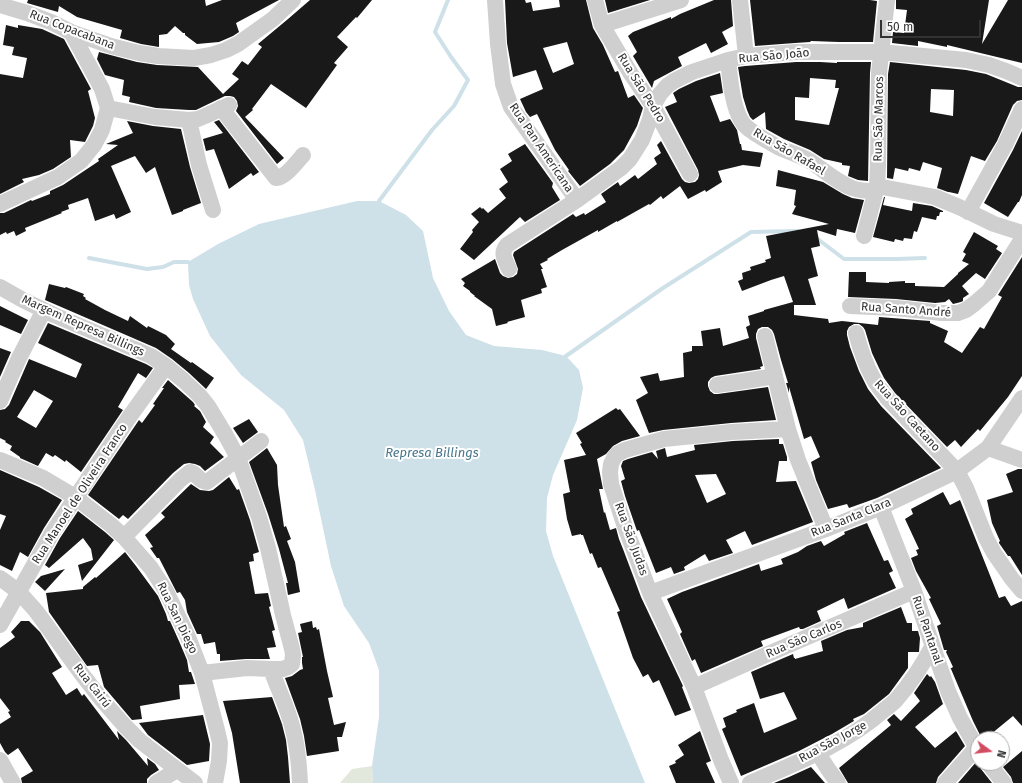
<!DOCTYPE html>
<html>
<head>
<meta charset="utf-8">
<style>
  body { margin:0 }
  #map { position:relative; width:1022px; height:783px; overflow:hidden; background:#fff; font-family:"Fira Sans",sans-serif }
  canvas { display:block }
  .north { position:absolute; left:970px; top:731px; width:40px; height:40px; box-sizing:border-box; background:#fff; border:1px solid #adadad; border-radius:50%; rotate:105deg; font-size:11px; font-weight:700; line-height:16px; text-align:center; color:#323232 }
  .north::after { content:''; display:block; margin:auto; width:14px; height:18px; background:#d14c61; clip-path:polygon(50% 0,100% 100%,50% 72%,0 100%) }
  .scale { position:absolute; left:880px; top:20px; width:101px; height:18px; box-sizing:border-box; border:2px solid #323232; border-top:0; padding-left:5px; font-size:12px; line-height:14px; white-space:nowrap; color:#323232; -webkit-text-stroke:3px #fff; paint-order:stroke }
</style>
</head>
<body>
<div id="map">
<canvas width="1022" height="783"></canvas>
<div class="north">N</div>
<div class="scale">50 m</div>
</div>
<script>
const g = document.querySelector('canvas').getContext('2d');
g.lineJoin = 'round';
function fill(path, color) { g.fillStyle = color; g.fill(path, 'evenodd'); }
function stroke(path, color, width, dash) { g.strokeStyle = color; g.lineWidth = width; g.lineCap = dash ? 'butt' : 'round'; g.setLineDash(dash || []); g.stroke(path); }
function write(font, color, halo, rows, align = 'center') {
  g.font = font + ' "Fira Sans",sans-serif'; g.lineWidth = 4; g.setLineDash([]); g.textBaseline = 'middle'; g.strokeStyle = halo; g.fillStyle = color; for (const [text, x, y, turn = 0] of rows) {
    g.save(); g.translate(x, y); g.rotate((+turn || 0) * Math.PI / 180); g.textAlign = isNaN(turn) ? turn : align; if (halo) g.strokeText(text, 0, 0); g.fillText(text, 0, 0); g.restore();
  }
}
const green = new Path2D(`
  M372 766 373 783H340L352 769Z`);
const water = new Path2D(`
  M357 201H379L406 215 423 231 433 278 449 311 466 335 494 346 542 350 566 356 579 370 583 388 577 420 553 475 547 498 546 531 553 556 645 783H373L372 766 379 717V670L369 643 344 606 331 566 315 490 303 440 284 410 241 375 210 336 193 299 189 285 188 262 218 244 259 224Z`);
const stream = new Path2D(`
  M379 201 432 130 454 106 468 80 451 57 435 32 448 0
  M815 237 844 259H897L925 258
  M89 258 147 269 163 267 174 262H188
  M566 356 663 288 751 232 798 231`);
const building = new Path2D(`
  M28 0H205L206 6 222 0H279L236 23 239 32 233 36 219 42 197 44 185 35V33H183L175 26 167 34 159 35V47L141 44 120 38 122 30 77 17 59 6 58 12 27 3Z
  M310 0H372L357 18 356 17 337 37 348 47 334 63 337 65 306 108 271 84 252 109 253 110 245 117 284 158 277 164 236 111 238 106 237 101 234 97 230 96H225L196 110H189L156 108 129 102 130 97 122 95 124 80 105 75 97 59 99 52 137 62 157 65 198 67 223 94 239 79 232 74 242 61 248 65 262 47 258 44 288 19Z
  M505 0H525L526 3 531 2 533 11 560 7 559 0H586L593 28 603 45 615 72 618 71 628 98 634 95 643 108 637 126 624 150 610 164 580 186 568 171 569 170 555 150 537 114 530 117 526 112 520 99 543 89 536 70 513 77 507 43ZM567 42 574 64 553 73 543 48Z
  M605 0H650L608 13Z
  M714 0H731L733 26 722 32 728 44 711 53 706 43 678 57 682 66 654 81 652 88 633 56 637 52 628 36 633 32 671 17V19L680 14Z
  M750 0H870L877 1 873 42H839L811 41 810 42 795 43 755 46Z
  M896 0H989L982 44 1008 0H1022V63L947 45V47L918 41V46L892 43 893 32 904 33 907 10 896 9Z
  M6 25 18 28V25L42 29 64 39 91 89 88 91 95 118 93 126 85 142 70 140 71 157 53 169 39 175 22 179 24 182 0 194V74L23 78 27 58 12 55 14 47 3 45Z
  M796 62H820L837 63V62H871L870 73 868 181 858 180 848 176 850 166 842 165V163L824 159 810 150 784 139 766 129 765 112 753 120 750 117 747 110 743 97 738 67 745 66ZM810 78 836 80 835 88H839L829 125 795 120V97L809 98Z
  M890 62 966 70 986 74 1018 87H1022V100L1017 101 1013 105 997 141 985 161 971 156 958 194 949 192H948L937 188 942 168 923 162 920 171 909 168 908 171 895 168 893 179 887 178 888 74ZM931 89 954 90 953 116 930 112Z
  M720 73 723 93 710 96 720 122 730 119 737 130 740 144H741L742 150 763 153 760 167 743 165 718 171 722 182 706 192 705 190 688 199 680 186 663 199 661 196 650 205 649 204 617 222V221L598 232V230L562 250 547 259 548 260 540 264 543 269H541L547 287 541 289 542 293 521 300 525 317 507 322 508 323 496 326 492 309 474 296H475L470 292V291L463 286 465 283 461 279 495 259 500 273 503 276 508 278 513 277 517 274 518 269 513 255 514 252 573 214 576 217 584 213 585 215 606 202 601 194 618 182 620 186 635 175 638 179 657 164 654 158 661 153 657 145 661 141 682 179 685 182 689 183 695 182 698 179 699 175 698 170 665 107 677 102 673 93 679 89 696 81Z
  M219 120 259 172 253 176 251 173 229 189 214 149 206 151 203 139 223 133 214 122Z
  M127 121 153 126 181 129 190 167 201 203 183 210V211L172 215 155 167 146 173 135 156 111 166 131 212 116 219 114 214 95 221 88 198 68 205 69 209 61 212 62 213 25 228 26 231 16 236 14 231 7 234 6 232 0 235V213H4L31 200 32 201 50 194V191L63 185 99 161 98 159 118 145 106 144 133 133Z
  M1022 131V195L1019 202H1018L1008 217 984 203 1013 150Z
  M525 144 553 183 552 187 560 200 525 222 520 217 474 260 460 249 473 232 472 230 479 222 471 214 480 207 482 209 483 208 488 213 506 198 499 189 508 182 500 169 512 161 508 154Z
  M778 170 823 182 843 194 852 198 864 200 855 233 837 229 836 236 817 230 820 246 811 248 818 276 808 279 816 305H794V315L828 319 829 323 842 321 878 325 879 317 930 321V323L948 331 944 342 962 353 980 327 984 329 1002 297 998 295 1022 257V376L1008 397 980 431 978 429 961 447 955 440 947 447 895 393 884 378 879 368 872 353 865 330 863 327 859 324H854L849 327 847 331V335L850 347 859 371 868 389 881 406 941 468 877 498 849 508 847 504 828 509 816 480 811 462 820 457 811 436 804 439 789 387V393L786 383H788L781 360 774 334 772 330 768 327H762L758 329 756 334V338L763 366 760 367 761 369 715 376 711 378 708 382V386L710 391 714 394H718L768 387 776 420 731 423 663 430 649 433 636 400 648 393 640 377 658 373 660 381 684 377 683 353 692 351V346H703L701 331 720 328 723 346 749 338 746 327 750 325 748 316 764 311V310L793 302 784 276 771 280 742 291 738 281 743 279 742 273 751 270 750 267 766 262 765 260 771 258 766 236 829 224 792 214 796 206 794 205 796 190 776 186Z
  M884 197H885L883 205 912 211 913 203 932 206 943 211V212H940L939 216H937L936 220 922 217 917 232 914 231 912 239 904 238 903 241 895 239 894 242 873 237Z
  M974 232 998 246 996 249 1002 253 985 279 976 273 962 286 969 294 963 298V301L961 302 953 304 949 299 945 302 935 303 896 299 848 297 849 272H866V282L889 283V282L905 281V283H915V286L944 287 958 274V273L969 264 962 261 966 254 963 252Z
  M49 284 65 288 66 287 84 294 83 296 86 298 85 299 105 310 128 321 130 316 147 328 148 326 166 335 175 344 171 349 191 363 192 362 214 378 206 389 189 373 172 359 156 348 45 300Z
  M0 306 28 320 21 334 0 325Z
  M48 323 146 364 153 368 146 378 138 373 118 407 123 410 81 472 66 460 65 462 55 455 53 457 46 453 38 466 20 458V457L10 450 12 446 5 442 6 441 0 438V410L5 409 9 405 29 359 76 378 82 364 38 343ZM34 390 53 401 36 428 17 417Z
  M0 348 11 352 0 377Z
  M168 380 193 402 195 405 194 406 200 411 206 422 203 427 214 437 210 443 224 457 205 471 200 466 195 464 189 463 184 464 173 473 128 519 123 515 119 519 88 495 139 420 142 423 155 405 153 404 164 388H162Z
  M616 408 618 410 620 409 640 436 622 441 613 446 606 454 597 459 603 489H599L604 513 605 512 610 530 616 528 619 539 623 549 641 597 683 686 682 687 691 710 675 716 659 680 653 683 648 674 643 677 633 658 617 612 620 611 601 567 598 568 592 553 590 554 583 535H581V534L572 536 567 519 563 494 570 492 564 460 586 455 580 444 582 443 576 433Z
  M249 419 258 432 243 443 233 428Z
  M779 439V444H783L787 457V461H779L776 482 796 481 813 522 752 545 745 531 726 540 733 553 709 561 705 554 684 567 685 570 674 574 671 567 656 573 639 530 637 531 625 496 621 481 625 479 621 466 623 461 628 459 652 452 658 459 656 451 665 448 667 457 695 450 694 445 733 441ZM716 474 726 494 707 503 695 475Z
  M267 448 277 465 278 485 284 527 286 526 291 539 287 541 295 562 300 592 288 595 286 583H288L279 549 268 514 249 462Z
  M1018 469H1022V575L1010 556H1008L999 543V542L1000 541 992 523 987 500 1013 492 1006 474Z
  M0 470 39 487 62 500 44 528 28 557 20 552 12 571 0 565V530L6 516 0 514Z
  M229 477 237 490 239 489 250 520 259 552 253 554 254 561 249 562 255 594 268 593 271 606 269 607 275 630 272 631 276 647 267 648 270 659H246L220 661V654H217L215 642 204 644 201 634H197L187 612 185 600 180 592 177 593 159 558H157L150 548 153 547 145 535 165 517 161 513 191 484 200 490 209 491 213 490Z
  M943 492 950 505 960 500 999 598 1005 596 1011 606 1022 601V726L1013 716 985 739 983 735 981 737 973 721 951 669H950L953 667 946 652 947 650H944L937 626 941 624 929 599 931 598 916 571 911 558 918 555 916 550 919 549 905 519 913 514 911 509Z
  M78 511 105 532 114 540 82 581 78 565 93 560 91 549 83 538 49 568 45 565 60 538Z
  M867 523 884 561 888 560 893 571 889 573 896 588 848 609 844 598 817 611 821 621 803 629H800L799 627 761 641 763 646 701 673 695 659 692 661 680 634 682 632 667 599 682 592 759 564 761 571 783 564 781 559 798 552 807 546 821 541 824 546 845 534 844 532Z
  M125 552 136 566 158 596 166 614 168 621H170L179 641 187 660 189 672H191L195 684 179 685 180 699 140 706 142 719 132 720 104 687 98 665 87 666 49 612 46 593 83 589V587L95 577 96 578Z
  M65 569 45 591 35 582 41 576Z
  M901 607 907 623H912V631H918L920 638 919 652H908V668L889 694 864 714 853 719 854 721 832 734 799 751 741 776 722 729 726 727 723 718 737 712 736 710 754 703 764 733 797 719 784 692 760 699 751 672 793 654 794 658H795V659L823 651 821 641 847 630 863 627V623Z
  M21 621H29L40 632 62 667 52 673 66 695 77 688 82 696 84 694 119 740 117 731 126 740 148 766 147 758 155 764 159 770 151 775 147 779V783H22L21 778 33 771 18 748 8 755 5 752 0 743V724L11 717 8 712 10 711 0 698V648L15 637 11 632Z
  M312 621 313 628 316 627 317 630 319 629 327 671 333 697 328 698 334 725 346 722 342 737H337L339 751 307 756 304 736 300 719 285 678 292 676 300 670 303 669 302 663V657H303L298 633 302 632 300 624Z
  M927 674 930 677 931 676 935 682 943 704 915 727 935 748 956 731 965 746 938 777 936 783H848L839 768 891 725 887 720 894 714 901 721 920 701 914 693Z
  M272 697 282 724 286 740 288 757 290 783H240L232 733 223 701Z
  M203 715 210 744 209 761 187 765 148 735 139 723Z
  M700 731 711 761 706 763 715 783H676L669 766 676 763 675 761 684 755 678 745Z
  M1022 751V783H1013L1011 777 1003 767Z
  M977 761 979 763 981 769 992 783H958Z
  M811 767 825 783H774L789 777Z`);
const minor = new Path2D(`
  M495 0 498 44 503 84 511 107 577 200
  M595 0 602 25 631 74 653 106 690 174
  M740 0 746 56
  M0 5 27 13 51 22 71 32 111 46 139 53 158 56 194 58 211 55 226 50 238 44 273 19 293 0
  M602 25 681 0
  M728 60C730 77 732 105 741 120 744 126 750 130 756 134 764 139 772 144 780 148 791 153 803 156 813 163 826 172 837 182 852 188 859 191 868 191 876 191
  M108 108 155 117 189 120 198 119 205 116 229 105
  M221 108 276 178C285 178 297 162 303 155
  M189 120 199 165 213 210
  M877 186 935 197 959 207 994 224 1022 233
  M0 204 58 177 81 161 94 145 102 130 108 108 102 89 71 32
  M968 212 1005 145 1022 109
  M864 236 877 186 878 166 879 73 887 0
  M509 269C505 260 500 253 507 245L577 200 621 168 630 159 642 140 650 119 653 106 660 94 667 86 674 81 692 72 728 60 746 56 796 52H881L966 60 989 65 1006 71 1022 78
  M0 287 23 300 54 315 151 356 166 366 183 380 200 396 208 406 225 434 238 458 259 517 268 548 283 615 292 649 293 655 292 664 288 667 283 669H271
  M850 306 896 308 942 313H958L966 310 974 304 989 291 1022 239
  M856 333C860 348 865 364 873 378 877 386 883 392 888 399L957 471 966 488 986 538 994 553 1012 579 1022 591
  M765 336 788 429 798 460 826 529
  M717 385 745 381 775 376
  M0 401 19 358 44 310
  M988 448 1022 460
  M0 460 43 478 75 497 111 525 124 537 151 568 166 591 188 637 202 673 217 730 220 743 219 761 215 783
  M881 507 914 591 948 691 960 718 978 750
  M124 537 180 480 190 472C197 473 199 482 207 482L261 441
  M0 578 19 592 36 611 81 673 102 700 124 725 140 741 195 783
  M650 593 826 529 881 507 957 471 988 448 1022 398
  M0 625 52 533 130 416 166 366
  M202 673 247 668 271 669C276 684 283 698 288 713 296 735 299 759 300 783
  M694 687 768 654 914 591
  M818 753 828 769 838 783
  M0 760 13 783
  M988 763 1004 783
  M156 783 177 770
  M731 783 721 760 694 687 650 593 624 524 611 484 610 472 611 464 614 458 617 454 625 450 664 439 732 432 788 429
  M750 783C796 763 846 744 884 710 888 707 892 704 896 700 910 684 922 666 932 647
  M945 783 976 748`);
const streetNames = [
  ["Rua Copacabana",72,30,21],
  ["Rua São João",774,56,-5],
  ["Rua São Pedro",641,88,58],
  ["Rua São Marcos",879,119,-89],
  ["Rua Pan Americana",541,148,56],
  ["Rua São Rafael",789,152,30],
  ["Rua Santo André",906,310,4],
  ["Margem Represa Billings",83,326,24],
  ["Rua São Caetano",907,416,48],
  ["Rua Manoel de Oliveira Franco",80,494,-57],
  ["Rua Santa Clara",851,518,-22],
  ["Rua São Judas",631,539,70],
  ["Rua San Diego",177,618,64],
  ["Rua Pantanal",927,630,71],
  ["Rua São Carlos",804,639,-23],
  ["Rua Cairú",92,686,52],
  ["Rua São Jorge",833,742,-28]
];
const waterNames = [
  ["Represa Billings",432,453]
];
fill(green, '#e3e8dc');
fill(water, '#cee0e8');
stroke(stream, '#cee0e8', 4);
fill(building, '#191919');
stroke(minor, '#cfcfcf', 16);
write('12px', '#323232', '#fff', streetNames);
write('italic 13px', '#49778b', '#fff', waterNames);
</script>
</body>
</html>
